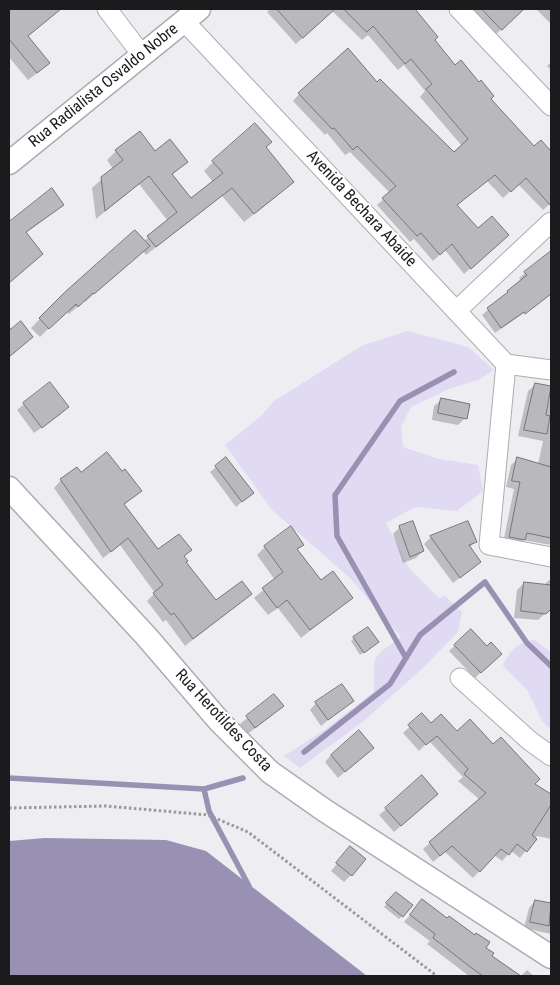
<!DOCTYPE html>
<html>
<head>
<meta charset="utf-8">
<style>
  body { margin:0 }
  #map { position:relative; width:560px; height:985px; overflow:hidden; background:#eeedf2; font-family:"Roboto Condensed",sans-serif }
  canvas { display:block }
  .frame { position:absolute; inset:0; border:10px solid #1b1a1c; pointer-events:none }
</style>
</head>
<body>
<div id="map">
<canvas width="560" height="985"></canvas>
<div class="frame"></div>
</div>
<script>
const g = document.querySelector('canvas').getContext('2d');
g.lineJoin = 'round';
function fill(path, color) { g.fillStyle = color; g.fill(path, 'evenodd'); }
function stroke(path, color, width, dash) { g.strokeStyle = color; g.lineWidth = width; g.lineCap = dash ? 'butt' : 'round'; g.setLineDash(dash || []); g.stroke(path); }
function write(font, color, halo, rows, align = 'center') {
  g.font = font + ' "Roboto Condensed",sans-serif'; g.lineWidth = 4; g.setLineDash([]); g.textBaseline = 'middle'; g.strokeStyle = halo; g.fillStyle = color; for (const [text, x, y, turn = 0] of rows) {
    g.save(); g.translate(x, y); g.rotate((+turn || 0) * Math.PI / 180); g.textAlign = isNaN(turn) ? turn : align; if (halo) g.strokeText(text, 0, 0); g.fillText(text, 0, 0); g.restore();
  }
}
const green = new Path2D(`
  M408 331 468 347 494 370 478 380 451 388 411 407 401 427 403 447 439 459 478 465 483 491 457 511 415 507 386 523 409 568 439 598 445 596 462 612 458 632 423 668 365 720 300 768 284 756 323 731 374 692C375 652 369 661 401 637L350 578 272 510 225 445 261 416 274 401 363 345Z
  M535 640 551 652V730L542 721 527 690 503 666C510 650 517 642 535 640Z`);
const water = new Path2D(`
  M45 838 166 840 206 851 367 976H9V841Z`);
const shadow = new Path2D(`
  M9 9H60L27 37 40 71 28 80 9 57Z
  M270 9H410L455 66 489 99 534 148 541 142 551 153 544 161 551 169V203L543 210 518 184 503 198 487 181 456 205 478 230 500 241 464 274 445 250 433 261 414 239 410 242 377 205 390 193 350 152 345 155 327 133 325 135 293 101 299 94 377 84 454 154 462 146 420 97 425 91 404 65 398 70 368 35 362 40 332 11 296 44 267 12Z
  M472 9H522L492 38 468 13Z
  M536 9H551V24Z
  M551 62V70L547 66Z
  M116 151 155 152 186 162 172 175 191 200 213 182 204 171 213 162 283 191 244 222 222 196 146 255 143 251 85 302 84 301 69 314 66 311 40 337 31 328 65 293 144 241 168 221 139 184 96 219 92 188 113 169 107 160Z
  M52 190 63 205 26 233 34 261 9 283V224Z
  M551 253V294L495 333 482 315 521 281 519 278 525 273Z
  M9 326 24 344 9 357Z
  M535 385 551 387V545L523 540 518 546 503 543 514 489 506 487 511 465 518 459 538 464 543 441 518 436 528 391Z
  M441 400 465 418 458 425 432 420 434 406Z
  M24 404 61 414 34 433 17 410Z
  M226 459 252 493 236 507 210 472Z
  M122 473 140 491 123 506 158 551 190 550 183 557 185 563 215 602 250 594 185 646 166 620 163 622 147 601 155 593 120 545 103 558 54 488 61 480 80 474Z
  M468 523 475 542 469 548 480 562 453 583 424 544 431 537Z
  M400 527 423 551 416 558 403 563 393 534Z
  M302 545 297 550 321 582 351 598 301 638 278 608 268 615 254 598 275 580 257 555 265 547Z
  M549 580 551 581V608L538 620 514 618 517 590 524 583 544 585Z
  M471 630 495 659 475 678 449 651Z
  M354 638 374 645 360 655 351 641Z
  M274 696 282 706 248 734 240 724Z
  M352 701 321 726 310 710 316 703Z
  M422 715 431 724 457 733 551 796V839L537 836 520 858 511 851 502 861 494 855 473 878 445 852 433 862 423 849 480 800 458 781 463 777 429 741 419 751 403 733Z
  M365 754 338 778 325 762 331 755Z
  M430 801 394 832 379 815 386 809Z
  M344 855 351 875 344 882 331 871Z
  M393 896 402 916 399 919 384 907Z
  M422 901 484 948 491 957 519 976H469L427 944 430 941 404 922Z
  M535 901 551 904V934L524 928 529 908Z
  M527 970 534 976H521Z`);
const stream = new Path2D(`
  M406 658 337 536 335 495 400 401 454 372
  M304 752 390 684 420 635 485 582 527 643 551 666
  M9 778 204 789 243 778
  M204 789 209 811 249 886`);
const building = new Path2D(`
  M9 9H61L28 36 50 63 37 73 9 39Z
  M277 9H335L303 38Z
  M344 9H415L438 37 435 40 455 65 461 60 479 82 481 80 494 96 491 99 534 146 541 140 551 151V206L526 178 511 192 495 175 457 205 478 228 492 216 509 235 471 269 452 244 440 255 421 233 417 236 382 198 396 186 357 146 353 150 334 128 332 129 298 93 348 48 377 82 380 79 454 152 468 139 426 89 432 84 411 59 405 64 373 26 367 32Z
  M482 9H524L502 30Z
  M255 123 272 142 266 147 294 182 254 214 232 188 156 247 147 236 177 212 149 176 105 211 101 177 123 160 115 150 140 131 155 151 170 139 188 162 172 174 191 198 223 173 212 161Z
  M52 188 64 205 26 232 43 254 9 283V222Z
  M135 230 150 246 94 294 93 293 78 307 76 304 49 329 39 318 65 292Z
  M551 251V294L525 314 524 312 501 328 487 308 508 292 507 291 527 275 524 272Z
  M21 321 33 337 9 357V331Z
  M50 382 69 407 42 428 23 403Z
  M535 383 551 386 546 415 550 416 547 434 524 430Z
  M441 398 470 404 467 419 438 413Z
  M107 452 122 471 125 469 142 491 124 504 158 549 179 534 192 550 184 556 188 561 186 562 216 600 242 581 252 594 193 639 174 613 171 615 153 593 163 585 128 538 111 552 60 479 77 467 81 472Z
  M226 457 254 493 242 502 215 466Z
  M517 457 551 467V538L527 533 525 540 509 537 520 482 512 481Z
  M413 521 424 551 410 557 399 526Z
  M468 521 477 542 469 545 481 562 460 578 430 536Z
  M291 526 304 545 297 549 321 580 333 571 353 598 310 630 287 600 277 608 262 588 283 572 264 546Z
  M524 582 551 585V609L546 614 521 611Z
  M368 627 379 642 364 653 353 637Z
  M471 629 487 646 491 642 502 654 481 673 454 645Z
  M342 684 354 701 328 720 315 702Z
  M274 694 284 706 255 728 246 716Z
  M422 713 431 723 441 714 457 731 470 719 493 744 501 737 540 779 535 784 551 794V805L532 835 537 839 527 852 517 844 509 855 501 849 480 872 452 846 440 856 429 842 486 793 464 774 468 769 437 736 426 745 408 725Z
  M359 730 374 748 345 772 331 755Z
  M422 775 438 794 401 826 385 808Z
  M350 846 366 859 352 876 336 863Z
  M396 892 413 905 403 917 386 903Z
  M422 899 447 918 449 916 475 935 476 933 490 942 486 948 494 953 492 956 521 976H483L473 969 433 938 435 934 410 915Z
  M535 900 551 903 549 926 530 922Z`);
const path = new Path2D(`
  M9 808 106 806 208 815 248 832 437 976`);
const minor = new Path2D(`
  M107 9 142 55
  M459 9 551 106
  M184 21 506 364 551 370
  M456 311 551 222
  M506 364 489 545 551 557
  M460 678 530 741 551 756`);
const tertiary = new Path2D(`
  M9 163 199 9
  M9 488 146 636 220 722 270 772 324 810 551 957`);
const streetNames = [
  ["Rua Radialista Osvaldo Nobre",104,86,-39],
  ["Avenida Bechara Abaide",361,209,47],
  ["Rua Herotildes Costa",223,721,47]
];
fill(green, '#e0daf3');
fill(water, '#9991b4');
fill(shadow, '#0003');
stroke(stream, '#9991b4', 5.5);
fill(building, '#b9b8bd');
stroke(building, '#76757a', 1);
stroke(minor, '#adacb1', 21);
stroke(tertiary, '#adacb1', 25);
stroke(path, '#9a999d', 3, [2.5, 2.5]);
stroke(minor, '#fff', 19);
stroke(tertiary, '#fff', 22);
write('16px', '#1b1a1c', '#fff', streetNames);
</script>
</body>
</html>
